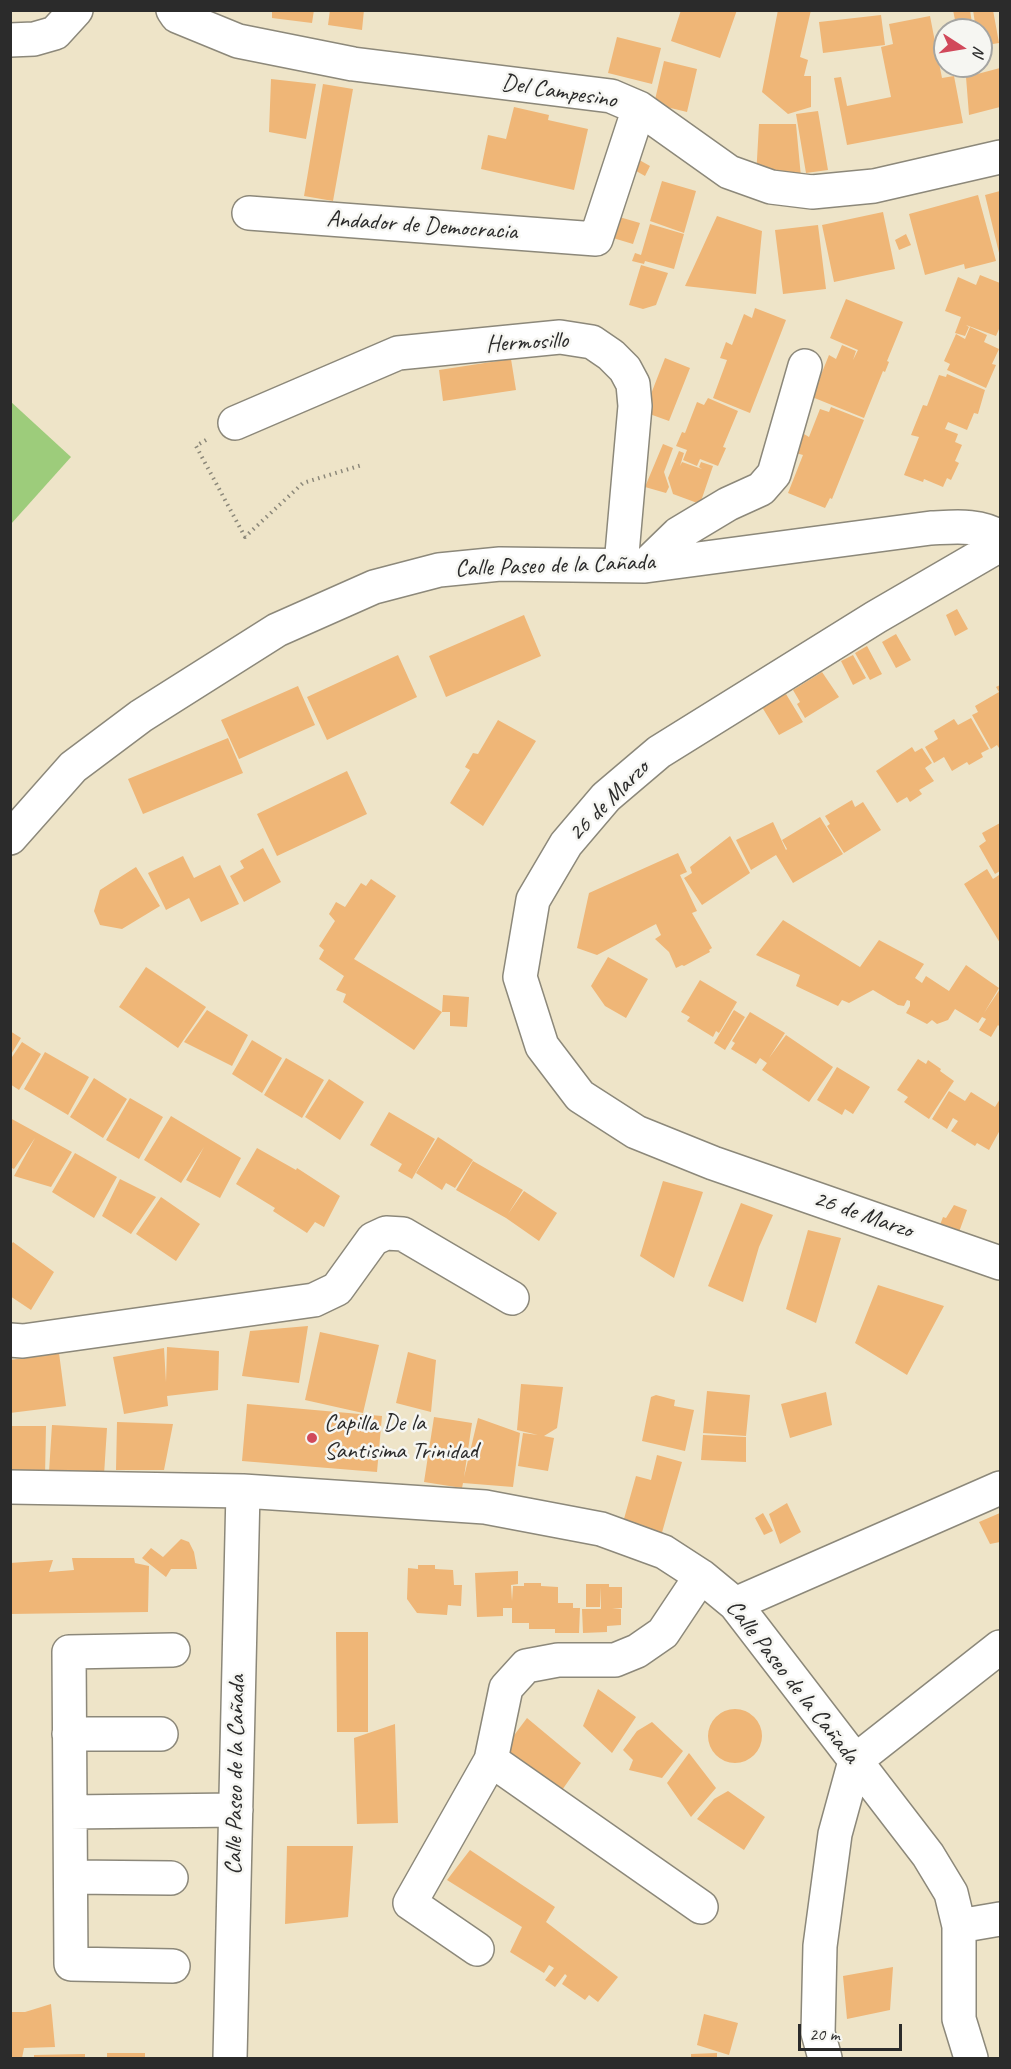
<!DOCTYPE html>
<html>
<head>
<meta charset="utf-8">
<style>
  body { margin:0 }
  #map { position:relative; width:1011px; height:2069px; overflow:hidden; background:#eee4c8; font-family:Caveat,sans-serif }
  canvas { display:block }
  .frame { position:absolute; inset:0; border:12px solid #2b2b2b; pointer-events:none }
  .north { position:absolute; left:933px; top:18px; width:60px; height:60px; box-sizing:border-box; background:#f6f6f2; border:2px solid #a5a5a2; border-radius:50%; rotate:102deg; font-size:16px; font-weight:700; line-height:24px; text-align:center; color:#2b2b2b }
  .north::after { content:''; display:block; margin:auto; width:21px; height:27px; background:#d1495b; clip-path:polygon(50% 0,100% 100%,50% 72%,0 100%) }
  .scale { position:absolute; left:798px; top:2024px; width:104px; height:27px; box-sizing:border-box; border:3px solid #2b2b2b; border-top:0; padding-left:8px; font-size:18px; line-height:21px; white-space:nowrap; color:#2b2b2b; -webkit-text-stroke:4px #f6f6f2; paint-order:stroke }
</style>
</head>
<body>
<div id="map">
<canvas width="1011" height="2069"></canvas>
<div class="frame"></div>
<div class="north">N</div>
<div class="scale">20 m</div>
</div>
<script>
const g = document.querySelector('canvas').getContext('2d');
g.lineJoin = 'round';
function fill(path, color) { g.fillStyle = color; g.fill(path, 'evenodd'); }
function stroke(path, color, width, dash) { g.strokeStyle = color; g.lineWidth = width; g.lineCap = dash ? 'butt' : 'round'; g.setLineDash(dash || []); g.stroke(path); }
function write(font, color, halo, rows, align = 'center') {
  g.font = font + ' Caveat,sans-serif'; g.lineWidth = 5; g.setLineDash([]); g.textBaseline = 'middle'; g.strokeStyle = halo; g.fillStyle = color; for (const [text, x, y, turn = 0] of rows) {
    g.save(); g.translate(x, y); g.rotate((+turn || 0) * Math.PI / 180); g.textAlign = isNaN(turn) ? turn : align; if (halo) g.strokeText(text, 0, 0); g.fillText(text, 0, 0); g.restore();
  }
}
const green = new Path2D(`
  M10 401 71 457 11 524H10Z`);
const building = new Path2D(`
  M272 10H314L312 23 272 18Z
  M330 10H364L362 30 328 25Z
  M681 10H737L720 58 671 41Z
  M778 10H811L800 57 808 60 804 76H811V107L788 114 762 92Z
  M953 10H970L973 30H957Z
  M973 10H993L999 43 981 46V30H976Z
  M881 15 885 45 823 53 819 22Z
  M930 16 942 78 954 76 963 123 847 145 834 78 841 77 847 106 891 97 881 47 893 44 889 24Z
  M617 37 661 48 652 84 608 73Z
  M664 61 697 69 687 112 654 104Z
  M1000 68V107L969 115 966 77Z
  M271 79 316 84 306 139 269 132Z
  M323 84 353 89 333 201 304 196Z
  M514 107 549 115 548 120 588 129 574 190 481 169 488 135 506 139Z
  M818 111 828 170 806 173 796 114Z
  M759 124H796L801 177H756Z
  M634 157 650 166 645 176 629 167Z
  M662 181 696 191 684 233 650 221Z
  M1000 191V257L985 195Z
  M978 195 996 261 965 269 964 264 925 275 909 214Z
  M883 212 895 269 834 282 822 225Z
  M609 214 640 223 633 244 603 235Z
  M717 216 762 231 756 294 685 286Z
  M650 224 684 234 674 269 645 261 644 264 632 261 635 253 641 255Z
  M818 225 826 289 783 294 775 230Z
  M906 234 911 245 899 250 895 240Z
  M641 265 668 273 656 305 643 309 629 305Z
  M980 275 1000 283V330L999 329 996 336 966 325 969 327 965 336 955 333 961 317 945 311 958 277 976 285Z
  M846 299 903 322 887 361 889 362 885 372 883 371 864 418 812 397 829 355 836 359 842 345 856 351 853 360 858 350 830 338Z
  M755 308 786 320 750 413 713 398 727 360 720 358 726 342 732 345 744 314 752 318Z
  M970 327 987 335 984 342 999 349 992 364 996 365 986 388 947 370 950 364 944 361 956 334 965 339Z
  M665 358 690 368 669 421 644 412Z
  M511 359 516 390 443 401 439 370Z
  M947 374 985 390 978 414 974 413 967 430 948 422 945 429 958 434 955 442 962 445 955 461 959 463 951 480 947 478 943 487 924 479 923 482 904 475 919 437 911 435 923 405 927 406 939 375 946 377Z
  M708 398 738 411 723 447 726 448 718 466 700 459 697 466 683 460 687 450 676 446 682 432 685 433 697 402 704 405Z
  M831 407 864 420 832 499 830 498 825 508 788 493 803 455 796 453 804 434 809 437 820 409 829 412Z
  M663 444 673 448 664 472 669 487 666 493 645 487Z
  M679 451 684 453 680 466 682 462 702 469 699 467 701 462 713 466 700 504 673 494 668 478Z
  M957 609 968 629 955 636 946 615Z
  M524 615 541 656 446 697 429 656Z
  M896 634 911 660 896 668 882 642Z
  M867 646 882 674 870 680 855 653Z
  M398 655 417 697 327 740 307 697Z
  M853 655 866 678 853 685 841 661Z
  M822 672 839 697 805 718 797 704 800 702 793 690Z
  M1000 685V747L999 748 997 745 991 749 972 715 978 712 975 706 999 692 996 687Z
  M298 686 315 725 239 759 221 720Z
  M786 694 803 722 779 735 762 707Z
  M971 718 989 749 981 753 983 757 969 765 967 762 952 771 944 757 934 763 925 747 938 739 934 731 954 719 958 725Z
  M498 720 536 741 483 826 450 803 470 770 465 767 473 753 478 754Z
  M228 738 243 773 143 814 128 779Z
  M912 747 915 752 922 748 932 763 925 768 934 781 919 790 922 794 910 802 907 797 897 803 876 771Z
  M347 771 367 814 277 856 257 814Z
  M852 800 855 807 863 802 881 830 844 853 827 826 830 824 825 816Z
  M820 817 843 854 793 883 776 855 751 870 736 840 773 822 786 850 787 849 782 840Z
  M1000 823V871L995 874 979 846 986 841 982 833Z
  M730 836 750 873 702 905 684 878 692 873 690 867Z
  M263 848 281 882 244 902 230 876 244 868 240 861Z
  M678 853 687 872 680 875 697 911 692 913 712 948 709 950 710 952 684 966 682 965 676 968 669 952 655 939 661 935 656 924 597 955 577 948 589 893Z
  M183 856 194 878 220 865 239 904 201 922 189 898 166 910 148 873Z
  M136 867 160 906 122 929 100 925 94 911 100 890Z
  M987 869 993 879 999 875 1000 877V943L964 884Z
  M371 879 396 896 354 959 442 1012 443 995 469 997 467 1027 450 1026V1012H442L414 1050 343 1002 346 994 336 990 344 976 319 959 324 950 319 946 335 921 329 914 336 902 345 907 361 883 366 886Z
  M783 920 860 967 879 940 924 964 915 978 922 983 926 976 949 991 966 965 999 988 984 1013 1000 989V1027L998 1025 991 1037 979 1030 986 1019 982 1017 978 1023 955 1009 948 1020 937 1024 932 1020 927 1024 906 1013 910 1006V1001L907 1000 904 1006 898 1005 873 990 849 1003 842 1000 838 1006 796 986 800 975 756 955Z
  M608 957 648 979 626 1018 605 1006 591 986Z
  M146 967 206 1007 178 1048 119 1007Z
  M700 980 737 1002 719 1033 716 1031 713 1037 687 1021 690 1017 681 1012Z
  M207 1010 248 1035 232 1066 184 1042Z
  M734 1010 745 1017 725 1050 714 1043Z
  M750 1012 785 1033 769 1058 786 1035 833 1067 809 1102 762 1070 767 1063 760 1058 756 1064 731 1049 735 1043 732 1041Z
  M10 1031 21 1038 10 1056Z
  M252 1040 282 1058 262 1093 232 1074Z
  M22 1042 41 1054 19 1090 10 1084V1060Z
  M45 1052 89 1077 68 1115 24 1089Z
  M286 1058 324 1080 302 1118 264 1095Z
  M918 1059 926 1064 928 1060 941 1069 940 1071 954 1081 929 1119 904 1102 908 1097 897 1090Z
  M837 1067 870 1087 853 1114 845 1109 842 1115 817 1100Z
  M94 1078 127 1099 103 1138 70 1117Z
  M329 1079 364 1102 340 1140 305 1117Z
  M949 1091 965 1101 971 1092 995 1107 1000 1099V1130L989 1150 977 1143 975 1146 951 1131 958 1121 953 1118 947 1129 932 1119Z
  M130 1098 163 1117 139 1159 106 1140Z
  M389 1112 435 1139 412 1179 398 1171 402 1164 370 1145Z
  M171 1116 241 1158 220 1198 186 1180 204 1147 181 1183 144 1160Z
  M10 1118 72 1152 51 1187 14 1176 35 1138 14 1169 10 1167Z
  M438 1137 473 1160 455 1188 446 1183 442 1190 416 1173Z
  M257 1148 296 1170 297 1168 340 1196 324 1227 315 1222 307 1233 273 1211 275 1208 236 1184Z
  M75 1153 117 1177 94 1218 52 1192Z
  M473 1161 523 1190 508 1214 524 1191 557 1213 539 1241 506 1218 456 1190Z
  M120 1179 156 1197 131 1234 102 1216Z
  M663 1181 703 1192 674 1278 640 1256Z
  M161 1197 200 1224 176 1261 136 1234Z
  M741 1203 773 1215 759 1247 743 1302 708 1286Z
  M954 1205 967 1210 959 1232 937 1233 943 1217 946 1218Z
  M808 1230 841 1238 816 1323 786 1309Z
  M13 1242 54 1272 31 1310 10 1296V1246Z
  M878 1285 944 1306 907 1375 855 1343Z
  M308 1326 299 1383 242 1376 250 1331Z
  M320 1332 379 1345 363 1413 305 1400Z
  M167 1347 219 1351 218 1390 167 1396 168 1406 124 1414 113 1357 164 1348 166 1382Z
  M408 1352 436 1360 431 1412 396 1403Z
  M59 1353 66 1406 10 1413V1360Z
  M521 1384 563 1387 557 1428 544 1436 554 1438 548 1471 518 1466 523 1433 538 1435 517 1430Z
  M707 1391 750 1395 746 1436 703 1433Z
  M826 1392 832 1425 790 1438 781 1404Z
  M656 1395 675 1400 674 1406 694 1410 685 1451 642 1441 651 1397Z
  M247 1404 382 1416 377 1472 242 1461Z
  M434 1417 472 1423 464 1477 478 1418 520 1433 513 1487 463 1483 462 1488 424 1482Z
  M117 1422 173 1424 164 1470H116Z
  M52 1425 107 1428 104 1475 49 1472Z
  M10 1426H46L45 1477 10 1476Z
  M703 1435 746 1437V1462L701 1460Z
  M657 1455 682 1462 661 1536 622 1526 636 1476 651 1480Z
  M787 1503 801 1532 780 1544 769 1514Z
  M763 1513 773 1531 764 1535 755 1518Z
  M1000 1513V1542L990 1544 979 1522Z
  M181 1539 189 1542 194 1552 197 1569H171L166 1577 142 1558 151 1548 163 1557Z
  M72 1558H134L135 1563 149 1566 148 1612 10 1614V1563L53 1560 49 1572 74 1570Z
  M418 1565H435V1569L453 1570 454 1585H462L461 1606 448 1605 447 1615 417 1613 407 1599 408 1568 418 1569Z
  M518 1571V1584L511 1585 512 1601 513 1586H524V1583H541V1586L558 1587V1603H573V1608H580L579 1633H555V1629H529V1623H512V1608H503V1616L477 1617 475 1573Z
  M586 1584H609V1587H622V1608H612L621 1609V1625L607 1626V1632L583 1633 582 1609H601V1587L600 1607H586Z
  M336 1632H368V1732H337Z
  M598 1689 636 1717 612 1753 583 1726Z
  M708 1736a27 27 0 1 1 54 0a27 27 0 1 1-54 0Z
  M527 1718 581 1763 560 1793 503 1750Z
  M652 1722 683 1751 662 1778 629 1770 633 1760 623 1750 637 1731Z
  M395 1724 398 1823 357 1824 354 1738Z
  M689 1753 716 1788 691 1817 667 1783Z
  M728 1791 765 1817 744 1850 697 1819 714 1799Z
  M287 1846H353L348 1917 285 1924Z
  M470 1850 555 1907 546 1922 618 1977 598 2002 589 1995 585 2000 562 1984 567 1976 565 1974 555 1987 545 1980 554 1968 549 1965 544 1973 510 1952 522 1927 447 1880Z
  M893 1967 890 2010 847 2019 843 1976Z
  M51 2004 55 2047 24 2048 22 2058H10V2012H25Z
  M704 2014 738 2023 729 2055 697 2045Z
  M107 2053H145V2058H107Z
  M717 2053V2058H691V2054Z
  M85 2054V2058H34V2055Z`);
const path = new Path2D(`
  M206 440 196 446 245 537 303 483 362 465`);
const minor = new Path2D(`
  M173 10 177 16 238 41 353 64 611 96 639 108 729 172 771 187 812 192 874 186 1000 157
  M10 40 34 39 55 33 76 10
  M249 213 596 239 639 108
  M235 423 398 353 560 337 592 342 611 355 625 369 633 384 635 406 621 565
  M1000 545 876 617 659 752 606 797 566 844 533 900 520 977 542 1046 580 1096 636 1132 713 1163 1000 1263
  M645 566 678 534 728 504 761 489 774 474 805 366
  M10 838 73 767 141 716 277 630 374 587 439 570 500 564 645 566 931 528C955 527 979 524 1000 537
  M10 1340 23 1341 314 1300 337 1289 373 1239 386 1233 403 1234 512 1298
  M10 1487 243 1491 485 1507 601 1529 664 1552 701 1576 735 1604 928 1855 951 1893 959 1926V2019L971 2058
  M701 1576 663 1633 637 1651 615 1660H558L526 1666 506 1688 491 1760 701 1907
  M735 1604 1000 1488
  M69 1734H161
  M70 1812 236 1810
  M71 1877 171 1878
  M959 1926 1000 1919
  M477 1949 410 1903 491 1760
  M173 1966 71 1964 69 1652 173 1650
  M230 2058 243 1491
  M825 2058 818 2033 820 1946 835 1834 855 1761 1000 1647`);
const markers = [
  [312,1438,6,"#d1495b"]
];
const streetNames = [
  ["Del Campesino",559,92,9],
  ["Andador de Democracia",422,226,4],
  ["Hermosillo",527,343,-3],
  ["Calle Paseo de la Cañada",555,566,-2],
  ["26 de Marzo",609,801,-45],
  ["26 de Marzo",863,1215,19],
  ["Calle Paseo de la Cañada",792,1682,52],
  ["Calle Paseo de la Cañada",236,1775,-89]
];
const poiNames = [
  ["Capilla De la",324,1424],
  ["Santisima Trinidad",324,1452]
];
fill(green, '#9dcc7b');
fill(building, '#efb677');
stroke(minor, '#8c887a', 36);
stroke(path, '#8c887a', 4, [1.5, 4.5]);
stroke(minor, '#fff', 33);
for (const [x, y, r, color] of markers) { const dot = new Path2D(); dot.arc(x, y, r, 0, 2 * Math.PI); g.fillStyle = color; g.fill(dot); stroke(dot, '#f6f6f2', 2); }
write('24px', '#2b2b2b', '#f6f6f2', streetNames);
write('24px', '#2b2b2b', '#f6f6f2', poiNames, 'left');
</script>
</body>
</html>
